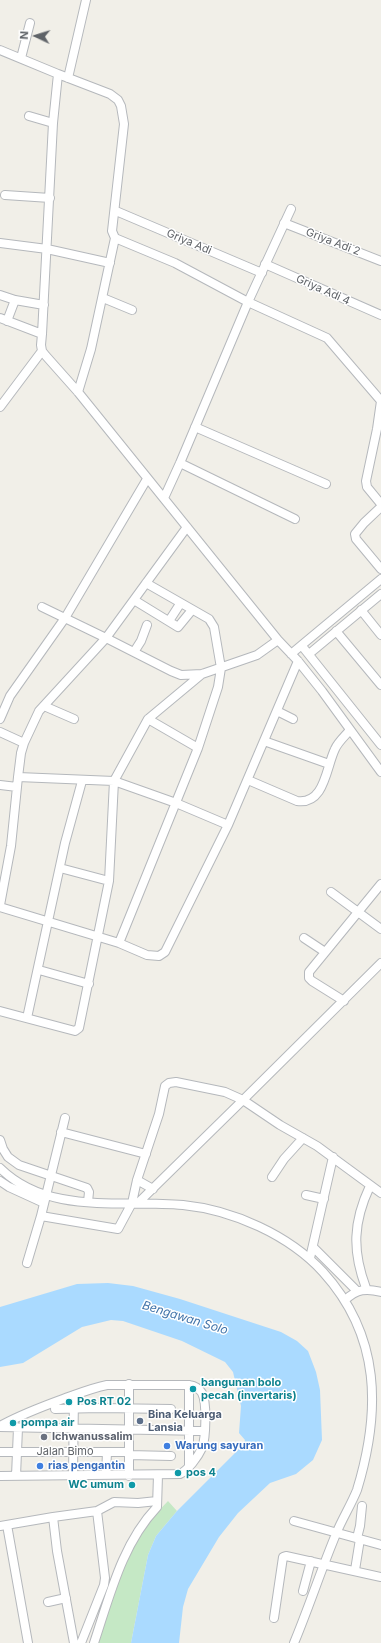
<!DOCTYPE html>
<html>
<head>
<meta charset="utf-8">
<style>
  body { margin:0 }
  #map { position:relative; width:381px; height:1643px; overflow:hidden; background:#f1efe8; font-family:Inter,sans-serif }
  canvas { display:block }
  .north { position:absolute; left:16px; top:16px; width:40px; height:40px; -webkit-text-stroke:3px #fff; paint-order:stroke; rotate:274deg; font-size:11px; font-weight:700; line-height:16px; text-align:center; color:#5f6368 }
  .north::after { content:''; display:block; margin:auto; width:14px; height:18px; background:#5f6368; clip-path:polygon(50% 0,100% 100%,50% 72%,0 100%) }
</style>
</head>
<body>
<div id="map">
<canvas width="381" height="1643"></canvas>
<div class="north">N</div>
</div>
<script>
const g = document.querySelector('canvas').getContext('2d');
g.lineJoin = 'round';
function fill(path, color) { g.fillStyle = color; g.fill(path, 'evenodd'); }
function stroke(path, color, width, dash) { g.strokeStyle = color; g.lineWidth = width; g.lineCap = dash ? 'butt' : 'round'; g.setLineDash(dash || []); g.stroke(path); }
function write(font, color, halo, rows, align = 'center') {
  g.font = font + ' Inter,sans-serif'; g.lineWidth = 3; g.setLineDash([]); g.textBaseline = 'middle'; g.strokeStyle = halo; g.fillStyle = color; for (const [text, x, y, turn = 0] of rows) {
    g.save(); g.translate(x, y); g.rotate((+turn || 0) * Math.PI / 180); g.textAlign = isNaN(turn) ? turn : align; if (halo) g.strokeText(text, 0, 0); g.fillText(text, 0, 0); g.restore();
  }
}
const green = new Path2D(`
  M168 1501 177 1511 156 1536 148 1555 131 1643H96L125 1556 146 1524Z`);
const water = new Path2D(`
  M108 1283 133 1286 180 1299 281 1332 297 1341 308 1351 316 1372 320 1390 322 1440 313 1460 296 1474 270 1483 238 1513 219 1537 188 1589 183 1607 179 1643H131L148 1555 156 1536 177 1511 243 1445 245 1440 239 1433 241 1406 233 1372 225 1362 182 1341 123 1321 111 1320 82 1327 23 1363 0 1367V1307L77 1284Z`);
const street = new Path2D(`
  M0 50 58 74 53 123 42 334 41 345 42 351 46 356 78 392 278 640 298 661 322 691 381 772
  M21 58 30 23
  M58 74 110 94 118 100 121 106 124 124 112 231 115 238 91 349 78 392
  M68 78 86 0
  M29 116 53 123
  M5 195 50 198
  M291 209 248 302 327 338 381 401
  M116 211 262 273
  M284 223 381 261
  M115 238 175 263 248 302 180 463 164 498
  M0 243 47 249 110 263
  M265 264 381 315
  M0 295 15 300 44 305
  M103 298 132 310
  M0 318 42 334
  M7 321 15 300
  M381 401 377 429 366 481 367 487 381 504
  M0 407 42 351
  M195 427 326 484
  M180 463 295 519
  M381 507 364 523 355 534 356 539 381 569
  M134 600 178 627 192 610
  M42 607 106 638 171 671 181 675 202 674 257 655 278 640
  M361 610 381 635
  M169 621 180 604
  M336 631 381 685
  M302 646 381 745
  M134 652 141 641 147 625
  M291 654 381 579
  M309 654 381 594
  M44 706 74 719
  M277 711 293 719
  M0 719 10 696 65 618 147 479
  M148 719 198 748
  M0 732 24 743
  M264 741 329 764
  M18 777 21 753 24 743 39 711 106 638 187 527
  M248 780 297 801C325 805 326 767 335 749 338 742 345 736 350 730
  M0 785 17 787
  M60 868 109 881
  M331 892 381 929
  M0 905 11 846 18 777 114 781 176 803 228 825
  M0 907 119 943 147 955 159 956 165 952 228 825 298 661
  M304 938 325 952
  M119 943 198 748 218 687 221 668 214 627 209 619 146 583
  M381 963 243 1100 280 1125 317 1146 381 1193
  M39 970 89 984
  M344 1001 312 981 309 978V972L381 884
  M0 1011 75 1031 79 1028 109 881 114 781 148 719 202 674
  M27 1018 65 843 82 781
  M65 1118 41 1216 118 1229 132 1203 137 1180 159 1114 165 1086 169 1083 176 1082 225 1092 243 1100 138 1203
  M61 1132 146 1154
  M0 1140 3 1149 8 1157 19 1165 87 1188 89 1192 88 1202
  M0 1168C49 1216 121 1199 183 1205 233 1210 289 1235 323 1272 381 1336 381 1411 357 1490 351 1505 342 1519 336 1534 321 1570 309 1607 294 1643
  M272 1177 284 1159 303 1138
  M137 1180 153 1189
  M0 1181 9 1187 44 1203
  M306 1195 324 1199
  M313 1247 357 1291
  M310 1258 333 1157
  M27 1263 41 1216
  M366 1288C352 1251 353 1222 370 1186
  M345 1300C357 1289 366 1288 381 1292
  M55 1409 100 1408 171 1409
  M0 1426C20 1415 41 1407 63 1399 77 1394 92 1388 107 1385H189C195 1386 199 1388 202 1393 207 1402 206 1438 202 1448 198 1457 188 1470 180 1474L0 1476
  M0 1427 204 1431
  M0 1452H129
  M129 1455 171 1456
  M189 1466V1385
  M106 1475 107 1452
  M16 1476 18 1428
  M73 1476 74 1395
  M129 1476V1384
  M294 1521 381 1545
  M7 1525 28 1643
  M0 1526 53 1517
  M357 1538 360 1526 362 1506
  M355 1570 360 1539
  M303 1591 311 1561
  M48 1602 66 1598
  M274 1618 283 1557 286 1556 381 1577
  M74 1643 57 1551 53 1517 97 1511 114 1502 138 1503 157 1501
  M81 1643 104 1585 105 1578 97 1511
  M94 1643C110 1595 122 1544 157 1507L158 1475`);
const markers = [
  [193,1389,4,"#0f9aa8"],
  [69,1402,4,"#0f9aa8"],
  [140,1421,4,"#5c6f8a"],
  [13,1423,4,"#0f9aa8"],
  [44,1437,4,"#6b7280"],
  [167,1446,4,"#3f7fe0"],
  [40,1466,4,"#3f7fe0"],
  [178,1473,4,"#0f9aa8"],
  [132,1485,4,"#0f9aa8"]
];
const streetNames = [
  ["Griya Adi",189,242,23],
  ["Griya Adi 2",333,242,21],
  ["Griya Adi 4",323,290,24],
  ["Jalan Bimo",65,1452]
];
const cultureNames = [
  ["bangunan bolo",201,1383],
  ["pecah (invertaris)",201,1396],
  ["Pos RT 02",77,1402],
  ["pompa air",21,1423],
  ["pos 4",186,1473],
  ["WC umum",124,1485,"right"]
];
const serviceNames = [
  ["Bina Keluarga",148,1415],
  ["Lansia",148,1428]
];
const worshipNames = [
  ["Ichwanussalim",52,1437]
];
const shopNames = [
  ["Warung sayuran",175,1446],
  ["rias pengantin",48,1466]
];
const waterNames = [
  ["Bengawan Solo",185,1318,17]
];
fill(green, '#c5e8c5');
fill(water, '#aadaff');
stroke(street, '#b5b8bc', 10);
stroke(street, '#fff', 8);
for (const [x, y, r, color] of markers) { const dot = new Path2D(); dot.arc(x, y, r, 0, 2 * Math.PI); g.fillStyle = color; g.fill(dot); stroke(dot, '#fff', 1.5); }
write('11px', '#5f6368', '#fff', streetNames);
write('bold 11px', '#0d838f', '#fff', cultureNames, 'left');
write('bold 11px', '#4e5e75', '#fff', serviceNames, 'left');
write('bold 11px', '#5b616d', '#fff', worshipNames, 'left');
write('bold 11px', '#366cbe', '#fff', shopNames, 'left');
write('italic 12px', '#4174aa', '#fff', waterNames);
</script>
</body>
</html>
